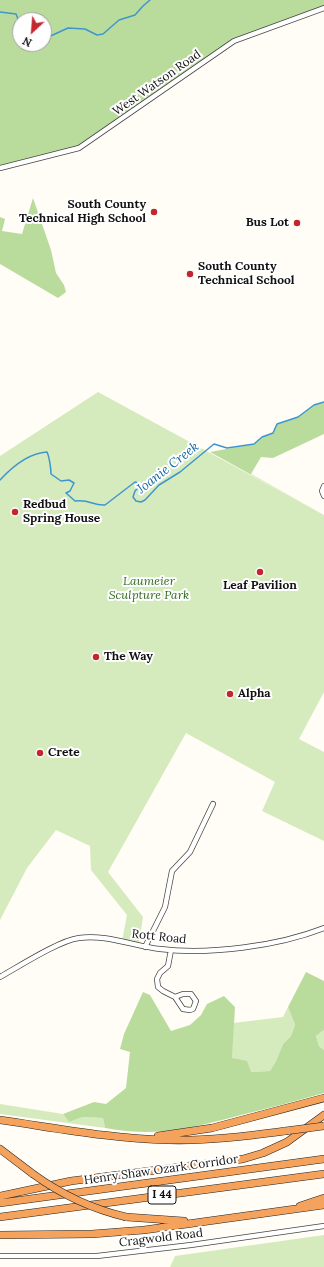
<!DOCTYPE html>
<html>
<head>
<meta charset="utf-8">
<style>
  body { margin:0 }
  #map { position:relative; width:324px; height:1267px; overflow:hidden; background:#fffdf5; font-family:Lora,serif }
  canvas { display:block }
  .north { position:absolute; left:12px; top:12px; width:40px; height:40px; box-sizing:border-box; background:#fff; border:1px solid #a0a0a0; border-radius:50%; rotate:206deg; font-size:11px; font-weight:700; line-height:16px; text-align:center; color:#111 }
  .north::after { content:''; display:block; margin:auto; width:14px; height:18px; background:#c4262e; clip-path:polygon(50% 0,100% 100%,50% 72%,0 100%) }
</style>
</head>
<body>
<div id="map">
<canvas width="324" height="1267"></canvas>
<div class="north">N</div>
</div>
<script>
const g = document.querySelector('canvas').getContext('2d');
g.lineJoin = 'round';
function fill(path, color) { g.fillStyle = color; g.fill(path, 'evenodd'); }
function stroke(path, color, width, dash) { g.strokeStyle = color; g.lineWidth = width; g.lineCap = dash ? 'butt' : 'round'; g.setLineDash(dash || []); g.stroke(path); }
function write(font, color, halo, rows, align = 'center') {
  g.font = font + ' Lora,serif'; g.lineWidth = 4; g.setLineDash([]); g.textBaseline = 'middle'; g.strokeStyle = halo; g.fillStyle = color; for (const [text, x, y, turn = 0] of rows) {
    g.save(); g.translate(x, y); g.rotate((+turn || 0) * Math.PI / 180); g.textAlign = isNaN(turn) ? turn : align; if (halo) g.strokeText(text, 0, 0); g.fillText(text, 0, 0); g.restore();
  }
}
const green = new Path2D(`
  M98 392 324 515V692L299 739 324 752V841L262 811 275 782 186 733 108 872 143 917 139 943 122 941 127 915 91 870 90 846 56 830 27 868 0 920V456Z
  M288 1007 295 1025 291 1036 283 1044 276 1061 270 1071 251 1072 232 1058 233 1023 283 1017Z
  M324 1030V1050L319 1046 316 1036Z
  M0 1104 63 1114 69 1122 83 1117 103 1118 105 1128 0 1114Z
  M324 1235V1267H170L175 1256Z`);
const forest = new Path2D(`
  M0 0H324V7L234 41 85 145 0 168ZM20 20H44V44H20Z
  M33 198 51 250 56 273 64 285 66 292 58 298 0 264V217L5 219 2 231 22 234Z
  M324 402V434L273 458 261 457 251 474 324 515 210 452 254 444 262 437 273 433 277 424 298 417 314 405Z
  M306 972 324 981V1030L316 1036 319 1046 324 1050V1093C296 1101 269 1108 241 1115 191 1128 158 1138 105 1128L103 1118 83 1117 69 1122 63 1114 94 1102 106 1104 126 1088 130 1052 120 1049 124 1034 143 992 150 995 171 1031 190 1025 201 1015 207 1004 224 996 235 1007 232 1058 247 1061 251 1072 270 1071 276 1061 283 1044 291 1036 295 1025 288 1007Z`);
const stream = new Path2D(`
  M0 12 16 14 18 19 16 28 20 32
  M30 20 34 18 35 20
  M44 39 68 28 85 29 97 35 103 34 119 20 135 15 143 6 150 0
  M0 480C12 467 29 453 47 452 49 456 51 468 51 474L61 481 69 480 74 483 70 491 66 493 75 501C90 499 93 506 105 505L135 482 142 484 135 491 133 497 136 501 141 502 145 500 159 485 180 472 214 444 227 448 254 444 262 437 273 433 277 424 298 417 314 405 324 402`);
const minor = new Path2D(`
  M0 168 79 148 234 41 324 8
  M324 486 322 491 324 496
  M145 947 165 907 172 871 190 852 213 804
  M171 950 168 966 160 973 157 979 158 987 163 991 175 997 183 1009 190 1010 193 1009 196 1001 191 994H183L175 997
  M0 977C18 967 60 940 79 938 105 934 134 946 160 949 210 955 278 946 324 928
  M0 1256H97L191 1245 324 1226`);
const highway = new Path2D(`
  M0 1120C56 1128 113 1139 169 1140 208 1141 247 1136 285 1131
  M158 1136 212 1128 324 1098
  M0 1149 33 1174
  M0 1196 71 1181 243 1159 263 1153 287 1142 324 1115
  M0 1203 324 1159
  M300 1206 324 1198
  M0 1217 324 1174
  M126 1217 184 1221
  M0 1235 92 1234 144 1230 324 1205`);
const highwayBridge = new Path2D(`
  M285 1131 324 1126
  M33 1174C62 1195 92 1209 126 1217`);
const markers = [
  [154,212,4,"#c4262e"],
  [297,223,4,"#c4262e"],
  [190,274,4,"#c4262e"],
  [15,512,4,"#c4262e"],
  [260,572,4,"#c4262e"],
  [96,657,4,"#c4262e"],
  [230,694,4,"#c4262e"],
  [40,753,4,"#c4262e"]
];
const shields = [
  [162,1195,28]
];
const shieldNames = [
  ["I 44",162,1195]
];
const streetNames = [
  ["West Watson Road",157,83,-35],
  ["Rott Road",159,937,6],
  ["Henry Shaw Ozark Corridor",161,1170,-8],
  ["Cragwold Road",161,1238,-7]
];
const poiNames = [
  ["South County",146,205,"right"],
  ["Technical High School",146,219,"right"],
  ["Bus Lot",289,223,"right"],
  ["South County",198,267],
  ["Technical School",198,281],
  ["Redbud",23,505],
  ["Spring House",23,519],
  ["Leaf Pavilion",260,586,"center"],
  ["The Way",104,657],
  ["Alpha",238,694],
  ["Crete",48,753]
];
const parkNames = [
  ["Laumeier",149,582],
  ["Sculpture Park",149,596]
];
const waterNames = [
  ["Joanie Creek",168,468,-38]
];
fill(green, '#d5ebbd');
fill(forest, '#b9dc9c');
stroke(stream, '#3f96cf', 1.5);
stroke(minor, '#444', 6);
stroke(highway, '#222', 8);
stroke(minor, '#fff', 4.5);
stroke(highway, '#f5a25d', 7);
stroke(highwayBridge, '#222', 8, []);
stroke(highwayBridge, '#f5a25d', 7);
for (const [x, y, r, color] of markers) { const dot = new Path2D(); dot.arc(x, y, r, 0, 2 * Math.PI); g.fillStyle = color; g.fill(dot); stroke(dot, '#fff', 1.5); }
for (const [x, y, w] of shields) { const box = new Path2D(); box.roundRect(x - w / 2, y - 9, w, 18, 3); g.fillStyle = '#fff'; g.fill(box); stroke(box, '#111', 1); }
write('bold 11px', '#111', null, shieldNames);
write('12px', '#111', '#fff', streetNames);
write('bold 12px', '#111', '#fff', poiNames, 'left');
write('italic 12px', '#2f6b1f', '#fff', parkNames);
write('italic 13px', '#1768a6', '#fff', waterNames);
</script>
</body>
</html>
